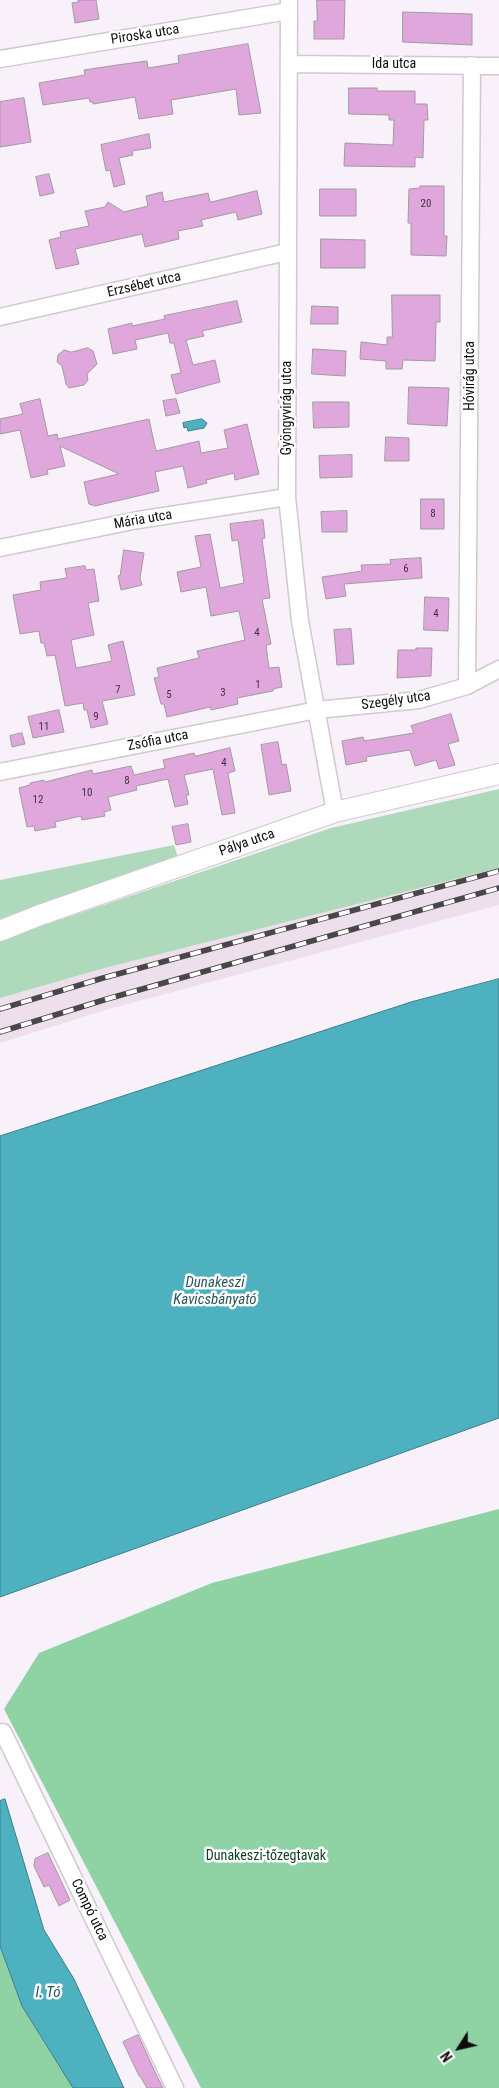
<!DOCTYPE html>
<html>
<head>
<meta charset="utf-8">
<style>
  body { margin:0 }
  #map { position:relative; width:499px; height:2088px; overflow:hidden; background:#f9f1f9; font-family:"Roboto Condensed",sans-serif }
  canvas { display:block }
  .north { position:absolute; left:434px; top:2023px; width:50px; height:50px; -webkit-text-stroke:4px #fff; paint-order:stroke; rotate:235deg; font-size:14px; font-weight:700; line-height:20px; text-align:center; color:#0d0b0d }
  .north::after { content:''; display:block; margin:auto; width:18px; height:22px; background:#0d0b0d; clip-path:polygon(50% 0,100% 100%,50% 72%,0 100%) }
</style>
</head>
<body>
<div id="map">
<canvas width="499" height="2088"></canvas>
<div class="north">N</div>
</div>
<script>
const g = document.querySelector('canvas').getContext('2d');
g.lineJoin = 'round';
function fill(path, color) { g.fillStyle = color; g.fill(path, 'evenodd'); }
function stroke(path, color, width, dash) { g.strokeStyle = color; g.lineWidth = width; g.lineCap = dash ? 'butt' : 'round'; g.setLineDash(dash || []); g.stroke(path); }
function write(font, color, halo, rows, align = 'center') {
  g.font = font + ' "Roboto Condensed",sans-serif'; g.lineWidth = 5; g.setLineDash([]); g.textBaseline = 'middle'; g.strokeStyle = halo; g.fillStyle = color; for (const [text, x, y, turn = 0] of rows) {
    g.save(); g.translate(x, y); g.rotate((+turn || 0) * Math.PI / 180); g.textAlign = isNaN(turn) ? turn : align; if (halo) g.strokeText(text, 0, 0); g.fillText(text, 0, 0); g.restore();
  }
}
const built = new Path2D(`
  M499 868V905L109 1009 0 1043V998L101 969Z`);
const green = new Path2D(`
  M499 789V868L101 969 0 998V941L12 936 331 828Z
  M174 845 178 858 51 900 0 919V880Z`);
const forest = new Path2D(`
  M499 1509V2088H201L4 1709 39 1653 212 1583Z
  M0 1946 22 2006 73 2088H0Z`);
const water = new Path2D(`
  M202 419 207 423 204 428 188 431 187 427 184 428 183 423Z
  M499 979V1418L0 1597V1136L411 1002Z
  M5 1799 44 1930 74 1979 124 2088H73L22 2006 0 1946V1801Z`);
const building = new Path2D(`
  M78 0H96L99 19 75 23 72 3 79 2Z
  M317 0H345L344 39H314V21H317Z
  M403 12 472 14V45L403 42Z
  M248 44 261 113 239 115 236 89 171 100 173 114 139 119 135 97 93 104V102H90L89 98 43 105 39 83 85 75 84 70 117 65 147 61 148 68 179 63 178 56Z
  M349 88H377V91H415V104H427L428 120H424L423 158 415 157V167L344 166 345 143 393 145 394 120H389V115L349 114Z
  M24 98 31 142 0 147V102Z
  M149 134 151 148 132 151 133 155 119 158 125 184 114 187 110 170 106 171 101 145Z
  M49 174 54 193 40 196 36 177Z
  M420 186H444V236H447L446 256 411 255V223H408L409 189 420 188Z
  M320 189H356V216H320Z
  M257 191 262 214 238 220 236 212 201 220 203 226 178 231 179 239 145 247 142 234 75 249 79 264 56 269 49 240 61 237 60 232 89 226 85 211 105 207 108 202 124 212 148 206 146 196 162 192 164 202 208 193 210 202Z
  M321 239 365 240V268H321Z
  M392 295H440V322H436L435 361 403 360 402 369H386V361L360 359 361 342 387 345V337H392Z
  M237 301 242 322 202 331 204 336 186 340 193 365 215 360 220 382 176 394 171 375 181 373 174 343H170L168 333 135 340 137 349 113 354 108 329 132 323V326L165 319 164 316Z
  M312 306 338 307V324H311Z
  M88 348 93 351 97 364 87 374 88 380 84 385 69 388 66 384 62 366 57 362 58 355 64 350 71 352Z
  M313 349 346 351 345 376 312 374Z
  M409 387 449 388 447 426 408 424Z
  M40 399 48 436 57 434 58 439 149 419 156 451 199 441 201 453 228 448 224 430 247 424 259 474 235 480 234 473 206 480 207 483 188 488 183 466 155 472 159 491 95 506 89 504 84 482 119 474 60 446 65 466 47 470 48 474 31 478 20 430 0 434V419L23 414 20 404Z
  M176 399 180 413 166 416 163 401Z
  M313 402H349V427L314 428Z
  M386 437 409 438V461H385Z
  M352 455V477L320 478 319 456Z
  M421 499H444V529H421Z
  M347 511V532H322L321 512Z
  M263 520 265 538 262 539 270 598 262 599 271 644 266 645 269 668 279 667 282 687 273 689V691L237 698 238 704 211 710 210 707 167 717 164 704H161L154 678 159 677 157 668 199 658 197 651 245 640 239 611 211 616 206 587 181 592 177 572 201 567 195 536 210 534 220 588 244 583 238 540 232 541 230 524Z
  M124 550 144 553 140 578 142 585 121 590 118 576 120 575Z
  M421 558 422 578 344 584 346 596 326 599 322 577 362 571 361 565 391 564 390 560Z
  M85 566 86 570 94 569 99 601 88 603 94 635 71 640 76 668 112 661 108 645 123 641 135 695 102 701 108 724 91 728 87 710H84L83 703 65 706 55 655 47 656 44 643H41L39 631 20 634 13 595 41 590 40 582 67 578 65 569Z
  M425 597 449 598 448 631 424 630Z
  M351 629 354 664 337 665 334 630Z
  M416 648H432L431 676 397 678 398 650H416Z
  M59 710 64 732 33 738 28 717Z
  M451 714 459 741 448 744 455 765 439 769 436 760 415 766 410 750 366 757 367 761 346 765 342 741 363 737 364 741 414 733 411 726Z
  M22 733 25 744 12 747 10 736Z
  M278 742 282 765 286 764 291 791 269 795 261 745Z
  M230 748 235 771 228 773 235 813 222 815 213 769 184 775 189 795H186L188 804 175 807 168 779 136 786 137 790 108 797 111 810 104 812 105 816 82 820 81 816 55 822 56 827 35 831 34 826 27 827 19 788 30 785V783L44 780 45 782 92 770 93 774 131 766 134 775 165 768 163 760 194 753 195 756Z
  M188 824 191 842 176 845 172 827Z
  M48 1853 70 1900 59 1906 49 1885 44 1887 34 1866 35 1859Z
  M138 2035 156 2074 163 2088H147L140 2076H139L123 2042Z`);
const minor = new Path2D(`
  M289 0 287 497 300 621 335 812
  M0 59 289 11
  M289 64 499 66
  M0 317 287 252
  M0 548 138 520 287 497
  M467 686 472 65
  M0 772 317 710 419 700 467 686 499 669
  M0 1733 3 1732 175 2088`);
const tertiary = new Path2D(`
  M0 931 40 915 335 812 499 774`);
const rail = new Path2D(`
  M0 1009 103 978 499 871
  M0 1032 107 999 499 888`);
const numberNames = [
  ["20",426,204],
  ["8",433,514],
  ["6",406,569],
  ["4",436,614],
  ["4",257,633],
  ["1",258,685],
  ["7",118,690],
  ["3",223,693],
  ["5",169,695],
  ["9",96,717],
  ["11",44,727],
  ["4",224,763],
  ["8",127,781],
  ["10",87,793],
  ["12",38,800]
];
const streetNames = [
  ["Piroska utca",145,35,-9],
  ["Ida utca",394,64],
  ["Erzsébet utca",144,285,-13],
  ["Hóvirág utca",470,376,-90],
  ["Gyöngyvirág utca",287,408,-90],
  ["Mária utca",143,520,-10],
  ["Szegély utca",396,701,-8],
  ["Zsófia utca",158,741,-11],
  ["Pálya utca",247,843,-19],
  ["Compó utca",89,1910,64]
];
const parkNames = [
  ["Dunakeszi-tőzegtavak",266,1856]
];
const waterNames = [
  ["Dunakeszi",215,1283],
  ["Kavicsbányató",215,1300],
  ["I. Tó",48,1993]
];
fill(built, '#eddfeb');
fill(green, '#aedabb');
fill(forest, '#8fd3a5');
fill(water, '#4eb1bf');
stroke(water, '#3a7f8a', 1);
fill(building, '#dfa7db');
stroke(building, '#a19aa1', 1);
stroke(minor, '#d1c9d0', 19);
stroke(tertiary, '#d1c9d0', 22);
stroke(minor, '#fff', 16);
stroke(tertiary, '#fff', 20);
stroke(rail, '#4a464a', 5.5);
stroke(rail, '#fff', 4, [11]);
write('11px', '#423240', null, numberNames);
write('14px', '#0d0b0d', '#fff', streetNames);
write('14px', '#093f22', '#fff', parkNames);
write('italic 15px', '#2a565c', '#fff', waterNames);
</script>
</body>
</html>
